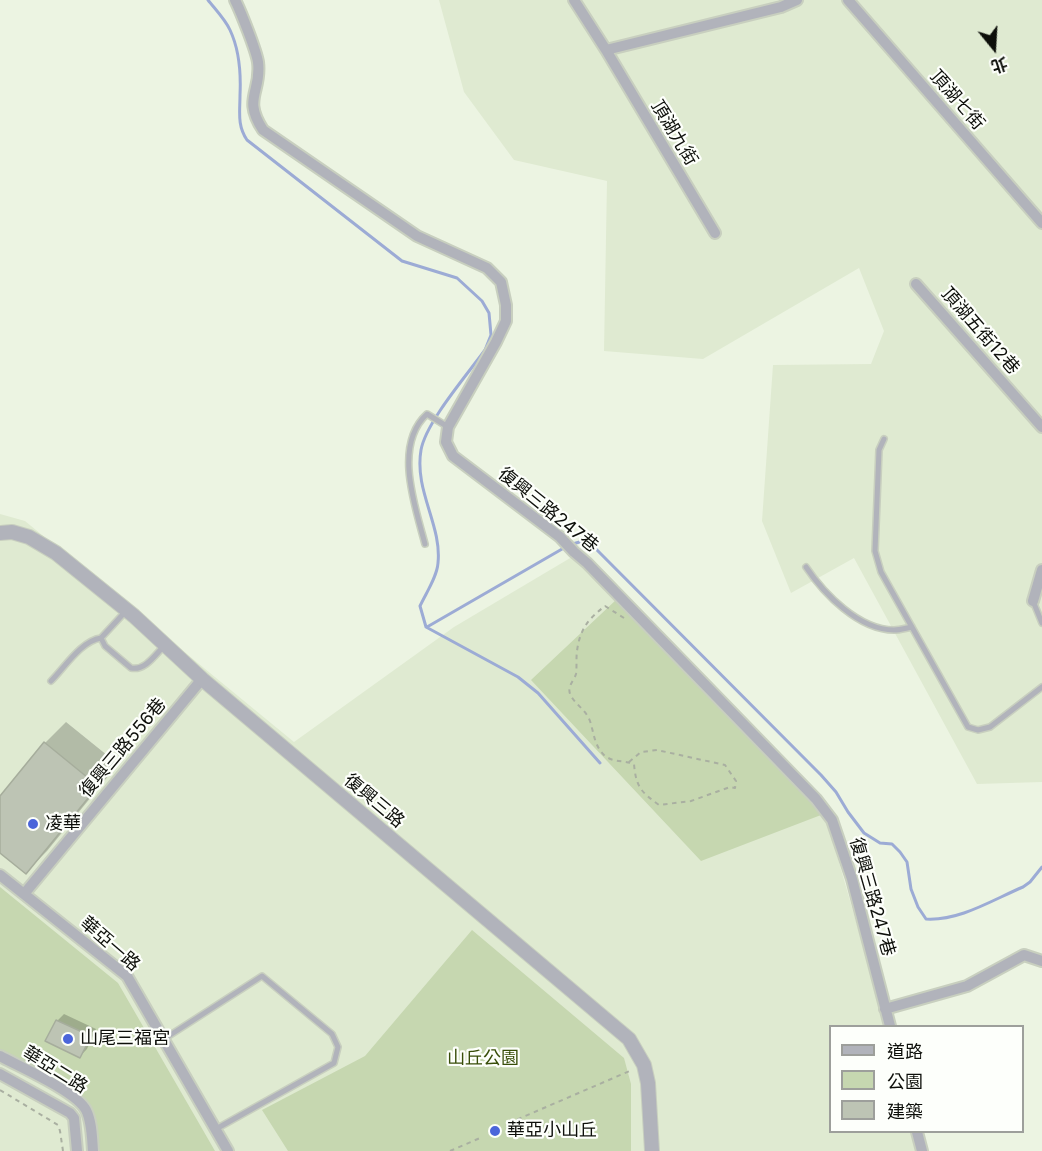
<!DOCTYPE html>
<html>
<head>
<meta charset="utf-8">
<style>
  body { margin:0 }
  #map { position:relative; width:1042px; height:1151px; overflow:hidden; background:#ecf4e2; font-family:Inter,"Noto Sans TC",sans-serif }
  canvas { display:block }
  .legend { position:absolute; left:829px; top:1025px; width:195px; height:108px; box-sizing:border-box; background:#fdfffb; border:2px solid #9d9f9b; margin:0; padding:8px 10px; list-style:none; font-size:18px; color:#0d0f0a }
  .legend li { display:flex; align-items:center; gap:12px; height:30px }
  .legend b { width:30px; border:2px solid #9d9f9b }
  .north { position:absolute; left:964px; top:18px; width:60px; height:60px; -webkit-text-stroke:4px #fdfffb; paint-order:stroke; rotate:162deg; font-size:16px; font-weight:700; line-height:24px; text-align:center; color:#0d0f0a }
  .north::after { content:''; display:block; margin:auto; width:21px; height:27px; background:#0d0f0a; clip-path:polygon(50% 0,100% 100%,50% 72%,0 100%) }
</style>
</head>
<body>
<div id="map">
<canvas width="1042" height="1151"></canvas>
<ul class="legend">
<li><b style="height:8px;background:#b1b3bb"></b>道路</li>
<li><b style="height:16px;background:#c6d7b0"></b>公園</li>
<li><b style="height:16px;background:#bdc4b4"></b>建築</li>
</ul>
<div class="north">北</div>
</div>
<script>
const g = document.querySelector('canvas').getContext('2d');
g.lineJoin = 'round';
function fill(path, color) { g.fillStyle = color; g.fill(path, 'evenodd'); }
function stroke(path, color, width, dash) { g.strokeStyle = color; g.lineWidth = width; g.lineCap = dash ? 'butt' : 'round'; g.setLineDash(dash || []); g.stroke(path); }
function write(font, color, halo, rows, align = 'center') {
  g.font = font + ' Inter,"Noto Sans TC",sans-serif'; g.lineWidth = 4.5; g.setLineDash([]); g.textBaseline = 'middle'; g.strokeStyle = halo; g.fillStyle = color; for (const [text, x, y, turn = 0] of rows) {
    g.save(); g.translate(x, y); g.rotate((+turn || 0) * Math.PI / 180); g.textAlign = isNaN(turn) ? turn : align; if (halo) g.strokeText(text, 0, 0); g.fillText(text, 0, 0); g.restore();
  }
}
const built = new Path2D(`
  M439 0H1042V782L977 784 854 558 791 593 762 521 773 365 871 364 884 331 859 268 703 359 604 351 607 181 514 160 464 92Z
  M0 514 25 521 294 742 454 627 582 551 822 803 886 1026H830V1132H916L921 1151H0Z`);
const green = new Path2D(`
  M617 599 810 797 821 815 701 861 531 680Z
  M0 887 118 983 215 1151H97C96 1136 97 1118 89 1104 79 1088 19 1061 0 1050Z
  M472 930 624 1058 631 1084V1151H288L262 1110 365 1056Z`);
const shadow = new Path2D(`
  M66 722 118 764 47 851 26 872 0 851V798L45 743Z
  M64 1014 96 1029 87 1049 80 1056 57 1021Z`);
const stream = new Path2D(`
  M208 0C215 9 225 19 230 30 239 49 241 74 240 95 240 112 237 125 247 140L402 261 457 278 482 301 489 313 491 335 485 350C467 375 426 422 421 450 414 491 442 525 438 563 437 577 426 593 420 606L426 627 518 677 538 693 600 763
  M427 627 569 545 583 541 592 545 821 775 836 792 848 812 864 833 880 843 892 844 900 852 907 862 911 889 918 907 926 919C960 921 992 900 1023 887L1030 882 1042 867`);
const building = new Path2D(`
  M44 742 98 786 26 874 0 853V796Z
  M56 1020 91 1036 80 1058 45 1041Z`);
const path = new Path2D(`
  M624 618 605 606C588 619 580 629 577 651 576 658 577 667 576 674 574 681 566 687 571 696 576 705 586 710 590 721 594 733 594 745 604 755 613 763 624 760 634 764 636 787 641 792 659 805L691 801 730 787 735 788 736 781 725 765 657 750 641 752 629 762
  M0 1090 58 1125 60 1131 63 1151
  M509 1123 632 1070
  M450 1151 480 1138`);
const service = new Path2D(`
  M884 439 879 450 875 551 881 572 968 727 978 730 990 727 1042 687
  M425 544C415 506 393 445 427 414L448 427
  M806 567C824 594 859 630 894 630 900 630 906 628 912 627
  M1033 601 1042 623
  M126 611 101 638 105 646 131 668C145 671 155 655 164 646
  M51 681C65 667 81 641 101 638
  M164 1039 262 976 332 1034 338 1047 334 1063 216 1129`);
const minor = new Path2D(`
  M235 0C241 12 256 50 258 62 262 92 242 98 263 130L417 236 487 268 501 282 506 305V321L496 342 448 427 446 442 453 456 560 537 574 552 587 563 816 799 832 820 852 879 890 1026
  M574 0 606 50 715 233
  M848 0 1042 223
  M606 50 781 7 797 0
  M916 284 1042 427
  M1033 601 1042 570
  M0 875 127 976 228 1151
  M24 894 202 679
  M885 1009 967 986 1024 955 1042 961
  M0 1056C20 1067 76 1091 86 1110 92 1122 92 1138 93 1151
  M0 1074 70 1113 74 1118 77 1151
  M917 1132 922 1151`);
const tertiary = new Path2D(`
  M0 533 12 532 29 537 56 553 134 616 202 679 629 1039 644 1065 648 1083 652 1151`);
const markers = [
  [33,824,6,"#4b65da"],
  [68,1039,6,"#4b65da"],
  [495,1131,6,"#4b65da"]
];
const streetNames = [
  ["頂湖七街",957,100,49],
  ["頂湖九街",674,133,59],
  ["頂湖五街12巷",980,331,49],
  ["復興三路247巷",548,510,39],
  ["復興三路556巷",123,748,-50],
  ["復興三路",374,801,40],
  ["復興三路247巷",872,897,74],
  ["華亞一路",110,944,41],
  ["華亞二路",55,1070,32]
];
const poiNames = [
  ["凌華",45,824],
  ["山尾三福宮",80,1039],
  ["華亞小山丘",507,1131]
];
const parkNames = [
  ["山丘公園",483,1059]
];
fill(built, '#dfead1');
fill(green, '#c6d7b0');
fill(shadow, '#0003');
stroke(stream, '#9cabd5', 3);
fill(building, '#bdc4b4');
stroke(building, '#a6ad9c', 1.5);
stroke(service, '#c8cfbf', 8);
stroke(minor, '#c8cfbf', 14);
stroke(tertiary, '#c8cfbf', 16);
stroke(path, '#a9afa1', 2, [4.5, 4.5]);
stroke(service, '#b1b3bb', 5);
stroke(minor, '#b1b3bb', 10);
stroke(tertiary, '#b1b3bb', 14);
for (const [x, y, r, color] of markers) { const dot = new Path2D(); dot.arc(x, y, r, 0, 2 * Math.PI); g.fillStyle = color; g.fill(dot); stroke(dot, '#fdfffb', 2); }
write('18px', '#0d0f0a', '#fdfffb', streetNames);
write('18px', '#0d0f0a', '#fdfffb', poiNames, 'left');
write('18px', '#384e09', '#fdfffb', parkNames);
</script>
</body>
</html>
